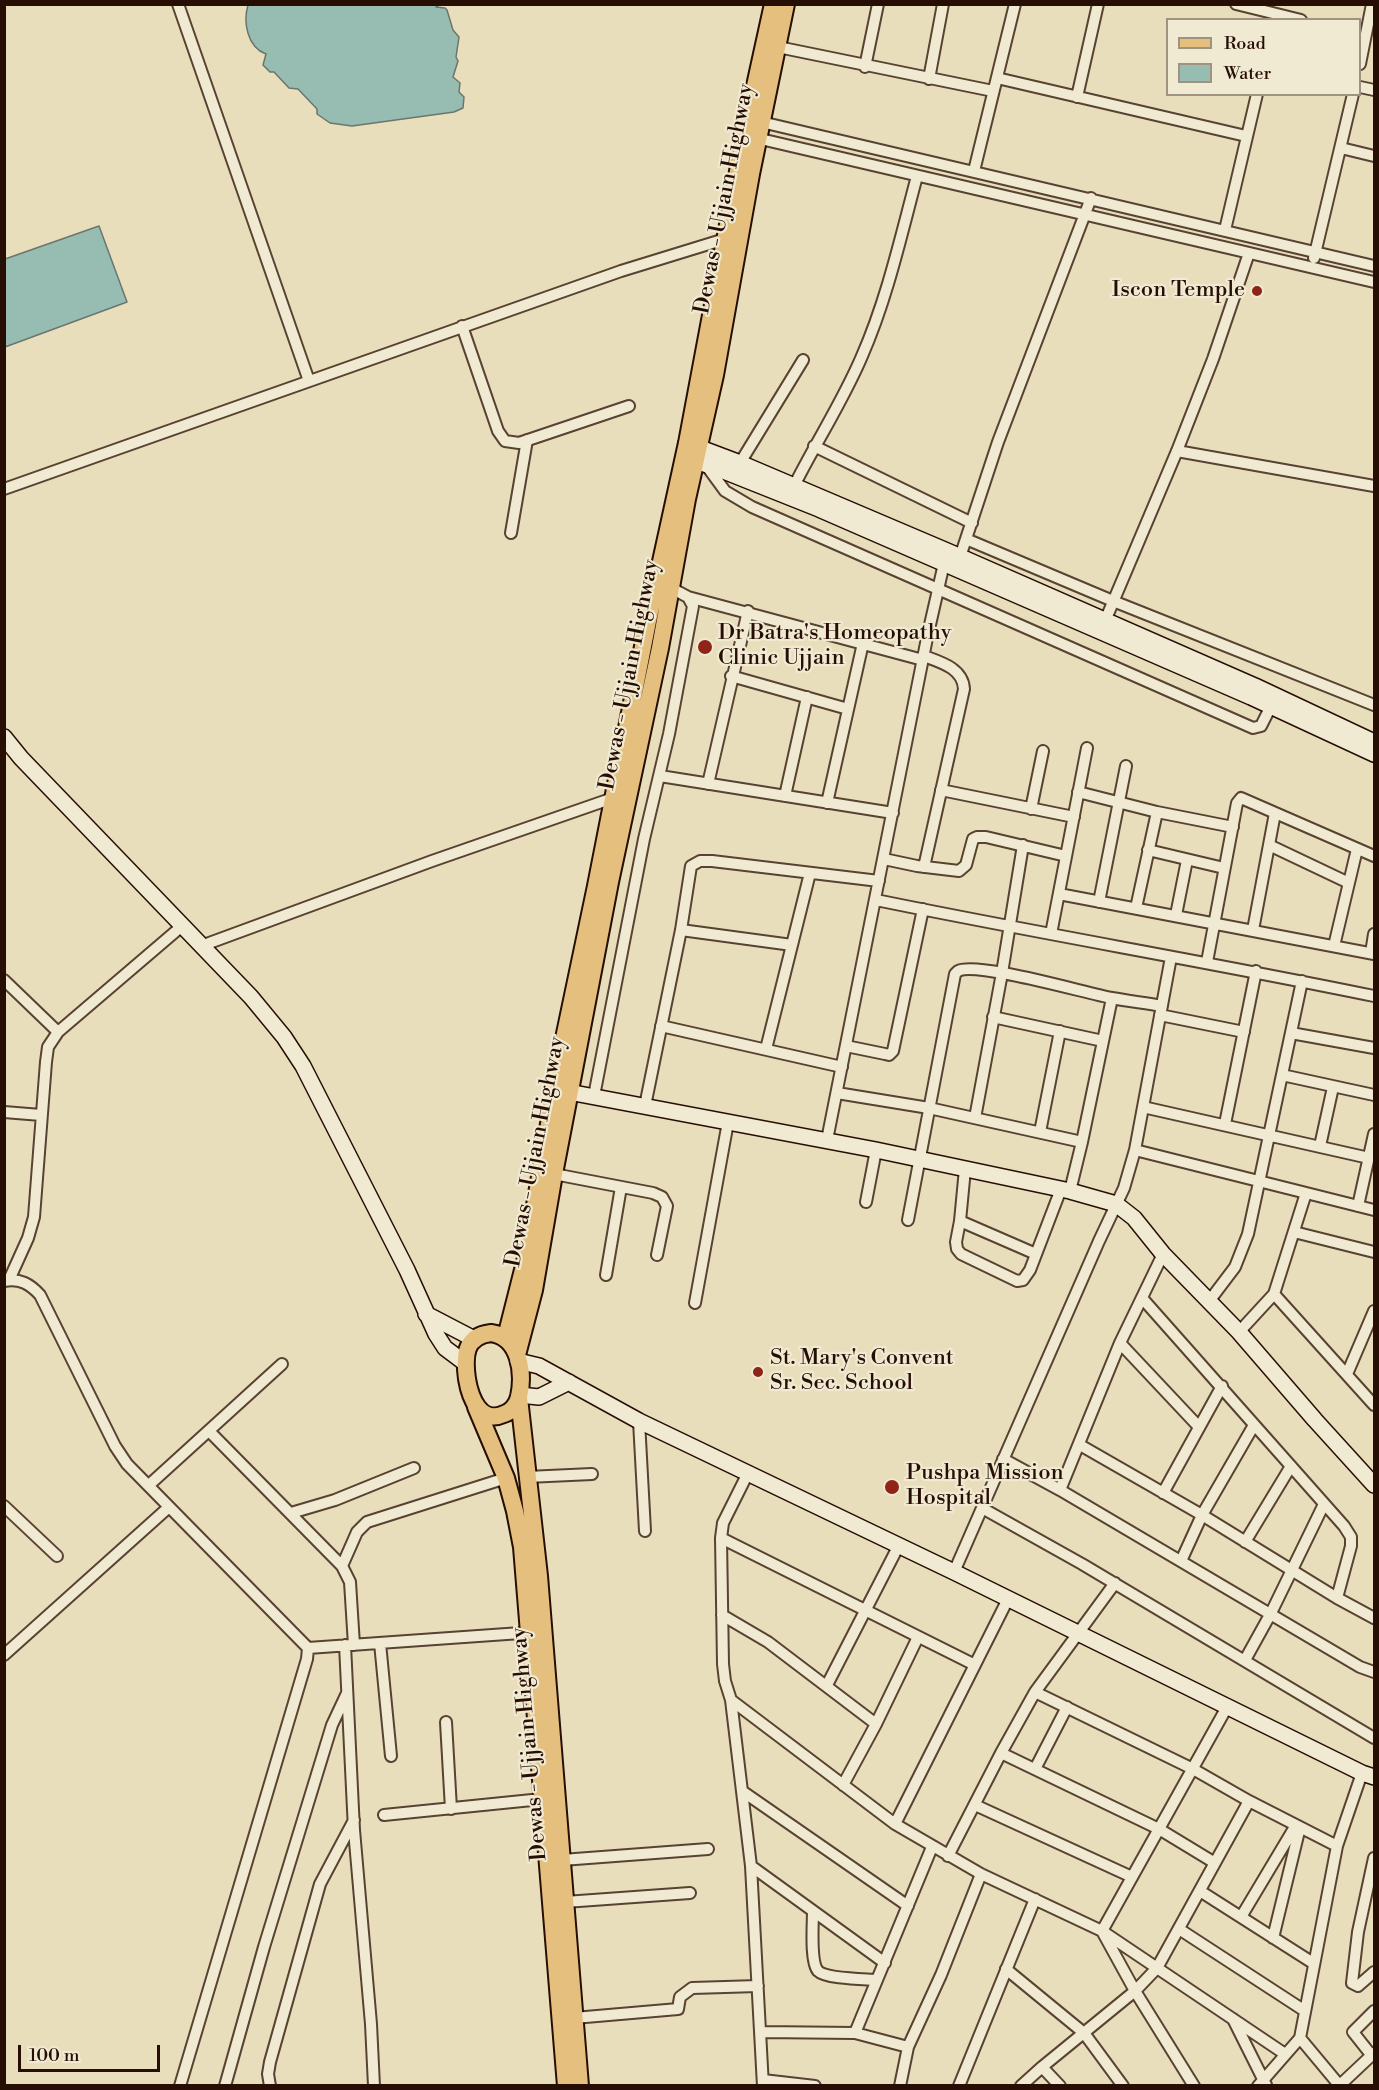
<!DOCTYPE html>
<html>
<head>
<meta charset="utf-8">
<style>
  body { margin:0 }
  #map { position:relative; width:1379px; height:2090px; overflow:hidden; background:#e9debc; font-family:"Libre Bodoni",serif }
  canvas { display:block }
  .frame { position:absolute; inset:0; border:6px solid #270e04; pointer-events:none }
  .legend { position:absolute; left:1166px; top:18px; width:195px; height:78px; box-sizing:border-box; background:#f1ead3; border:2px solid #a09280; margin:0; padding:8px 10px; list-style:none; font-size:18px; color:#270e04 }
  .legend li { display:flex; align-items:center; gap:12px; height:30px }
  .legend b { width:30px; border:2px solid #a09280 }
  .scale { position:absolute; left:18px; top:2045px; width:142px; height:27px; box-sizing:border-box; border:3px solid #270e04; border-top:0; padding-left:8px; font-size:18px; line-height:21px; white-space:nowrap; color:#270e04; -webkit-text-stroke:4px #f1ead3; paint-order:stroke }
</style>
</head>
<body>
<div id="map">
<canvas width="1379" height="2090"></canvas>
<div class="frame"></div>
<ul class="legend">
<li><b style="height:8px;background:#e4bf7e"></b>Road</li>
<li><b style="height:16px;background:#97bcb2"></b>Water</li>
</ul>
<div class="scale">100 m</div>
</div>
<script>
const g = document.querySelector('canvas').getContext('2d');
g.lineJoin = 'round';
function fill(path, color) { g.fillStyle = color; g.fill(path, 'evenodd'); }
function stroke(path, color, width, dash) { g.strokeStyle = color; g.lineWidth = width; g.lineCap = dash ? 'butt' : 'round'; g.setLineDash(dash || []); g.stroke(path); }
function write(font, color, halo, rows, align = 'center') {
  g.font = font + ' "Libre Bodoni",serif'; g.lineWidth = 4.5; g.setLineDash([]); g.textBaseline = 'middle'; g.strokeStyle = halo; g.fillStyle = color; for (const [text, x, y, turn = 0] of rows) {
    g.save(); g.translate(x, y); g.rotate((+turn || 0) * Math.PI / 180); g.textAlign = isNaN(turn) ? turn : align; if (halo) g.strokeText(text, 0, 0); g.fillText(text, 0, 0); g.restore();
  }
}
const water = new Path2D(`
  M248 5H439L436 7 445 8 447 10 453 30 459 37 456 57 458 61 453 77 460 83 459 92 464 97 463 108 454 112 352 126 330 123 317 114V109L298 89 289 88 274 72H270L263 65 266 54C247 47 243 22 248 5Z
  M99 226 127 302 5 347V259Z`);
const street = new Path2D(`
  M178 4 309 381
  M1236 4 1301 20
  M778 47 993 91
  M1360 64 1372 4
  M865 67 878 4
  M997 78 1246 136
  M929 79 943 4
  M1360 87 1374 90
  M1077 97 1098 4
  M757 121 1374 266
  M752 137 1374 282
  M1341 148 1374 156
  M974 171 1015 4
  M1225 230 1257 94
  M1314 258 1353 94
  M462 326 498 431 505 441 519 443 629 406
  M814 446 972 523
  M1177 451 1374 486
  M740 463 803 360
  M706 465 725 491 752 507 1253 728 1261 726 1271 706
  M794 486C816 442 843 401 862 356 887 299 901 236 917 176
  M4 489 621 271 725 239
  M511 533 527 440
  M966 539 1113 601 1374 705
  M960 557 998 442 1091 198
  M688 597 923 660
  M1105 621 1177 451 1213 359 1249 253
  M924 656C940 662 963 668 964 689L924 867
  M731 676 848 709
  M660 776 893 813
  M708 784 748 611
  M941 790 1074 817
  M1078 792 1157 812 1233 827
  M785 796 807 697
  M827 803 863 643
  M1031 809 1043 751
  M1269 845 1349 883
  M1148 850 1224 868
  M884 859 917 866 959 871 966 865 973 839 977 837H986L1066 856
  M1059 894 1374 954
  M876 900C1042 934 1209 962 1374 996
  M1099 902 1126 766
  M1136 908 1157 812
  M1176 915 1187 860
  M681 930 792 945
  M1253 930 1275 813
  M1051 934 1087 748
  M201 946 432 861 616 797
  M1334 946 1357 849
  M1371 953 1374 934
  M1207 962 1237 803 1241 798 1374 856
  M4 980 58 1032
  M1160 1015 1244 1032
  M993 1017 1103 1041
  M661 1026 842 1067
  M1291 1033 1374 1048
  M846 1046 885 1054 889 1055 893 1051 923 909
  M766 1049 810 873
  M1282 1075 1374 1095
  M837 1093 929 1108 1082 1142
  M594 1096 644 839 669 734 693 606 688 597 671 588
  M645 1106 681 930 691 866 700 861H712L879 881
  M1143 1107 1369 1158
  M4 1112 41 1115
  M975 1118 1002 973 1023 845
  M1225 1124 1256 971
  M1040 1132 1060 1031
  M827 1140 927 638 945 559
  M1320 1146 1333 1087
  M1135 1150 1374 1210
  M965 1169 960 1221 956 1242 957 1249 961 1254 1017 1281 1023 1280 1030 1270 1061 1189
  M554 1174 653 1193 662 1197 667 1206 657 1255
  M1070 1191 1082 1142 1112 998
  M866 1202 876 1150
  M1358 1206 1374 1134
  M908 1220 955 974 958 971C976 961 1085 993 1112 998 1128 1001 1145 1003 1162 1006
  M960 1221 1036 1254
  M1294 1232 1374 1252
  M1163 1254 1120 1343 1060 1490 1360 1667 1374 1672
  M606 1275 621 1187
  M9 1280 28 1238 34 1217 46 1062 48 1047 58 1032 182 926
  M4 1281C20 1278 30 1284 40 1295L115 1446 127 1464 308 1648 307 1659 180 2086
  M1274 1294 1306 1193
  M1142 1298 1344 1526 1351 1537V1546L1337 1598
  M1210 1300 1235 1267 1248 1234 1302 981
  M695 1303 728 1122
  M1239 1332 1274 1294 1374 1405
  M1120 1343 1199 1427
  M1347 1374 1374 1311
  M639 1421 645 1531
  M209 1431 342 1566 350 1582 354 1645
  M1080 1445 1202 1515 1337 1598 1374 1618
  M1003 1459 1060 1490
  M748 1473 723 1523 721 1538 723 1664 725 1681 731 1700 895 1824 1008 1599
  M527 1477 592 1474
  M149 1485 282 1364
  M1163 1493 1222 1386
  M4 1506 57 1556
  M982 1508 1082 1564 1374 1738
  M291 1513 335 1500 414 1468
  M721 1538 975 1665
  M1245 1542 1291 1466
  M1181 1561 1202 1515 1254 1425
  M342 1566 357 1532 367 1522 506 1478
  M954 1572 1099 1241 1124 1188 1135 1150 1171 957
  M722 1615 768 1642 876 1724
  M380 1643 391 1756
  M345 1645 354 1830 371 2024 374 2086
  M308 1648 535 1632
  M4 1655 169 1507
  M1245 1660 1271 1613 1324 1504
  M827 1685 899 1545
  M1035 1692 1115 1583
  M731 1700 751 1866 763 2086
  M446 1722 451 1809
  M1001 1753 1035 1692 1193 1769 1249 1801 1157 1968 1135 1991 1042 2067 1060 2086
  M1035 1769 1067 1707
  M843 1785 876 1724 918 1637
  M742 1791 908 1906
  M1249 1801 1337 1846
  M975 1805 1132 1877
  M384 1815 542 1799
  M895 1824 981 1874 1102 1931 1285 2054
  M948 1856 1001 1753 1159 1829 1215 1863
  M1374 1858 1358 1932 1352 1983 1358 1986 1374 1972
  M562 1860 708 1849
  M751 1866 885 1963
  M1200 1891 1313 1963
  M565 1902 690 1893
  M813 1911C813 1923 810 1962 818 1971 826 1979 865 1979 877 1980
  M1241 1917 1296 1825
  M1179 1929 1305 2011
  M1273 1938 1300 1827
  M1006 1969 1084 2033 1123 2086
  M574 2018 678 2009 680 1997 692 1988 758 1986
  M1233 2019 1266 2085
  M761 2032 855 2033 908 2047
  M855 2033 932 1847
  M1300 2038 1340 2086
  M1372 2056 1353 2032 1374 2011
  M763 2080 815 2086
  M1340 2085 1374 2053
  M225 2086 264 1947 332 1725 347 1693
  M270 2086 268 2074 270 2062 320 1884 354 1820
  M900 2086 908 2047 941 1975 981 1874
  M959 2086 1035 1899
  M1021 2086 1042 2067
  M1194 2086 1135 1991 1102 1931 1227 1707
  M1258 2086 1300 2038 1337 1846 1362 1773`);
const secondary = new Path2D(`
  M687 443 740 463 947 551 1255 686 1374 742
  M686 458 716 468 819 509 1251 697 1374 754
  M4 737 21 758 251 997 284 1037 303 1066 407 1270 436 1334 445 1348 465 1363
  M558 1090 876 1150 1070 1191 1116 1204 1134 1218 1163 1254 1239 1332 1315 1420 1374 1485
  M426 1314 474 1339
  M518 1361 539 1366 639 1421 954 1572 1362 1773 1374 1777
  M519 1395 539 1397 569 1382`);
const primary = new Path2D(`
  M491 1333C520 1337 524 1373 519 1397 517 1405 511 1412 504 1414 480 1425 470 1397 467 1379 464 1357 464 1336 491 1333Z
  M506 1337 526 1258 562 1048 596 886 648 621 687 443 748 118 773 4
  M517 1355 534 1290 554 1174 610 882 660 648 687 499 715 375 751 174 786 4
  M519 1398 539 1576 580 2086
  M476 1407 506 1478 515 1511 522 1547 566 2086`);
const markers = [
  [1257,291,6,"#8f2418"],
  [705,647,8,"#8f2418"],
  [758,1372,6,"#8f2418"],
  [892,1487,8,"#8f2418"]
];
const streetNames = [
  ["Dewas - Ujjain Highway",725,199,-79],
  ["Dewas - Ujjain Highway",630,675,-79],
  ["Dewas - Ujjain Highway",536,1152,-79],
  ["Dewas - Ujjain Highway",530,1744,-95]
];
const poiNames = [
  ["Iscon Temple",1245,291,"right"],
  ["Dr Batra's Homeopathy",718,634],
  ["Clinic Ujjain",718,659],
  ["St. Mary's Convent",770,1359],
  ["Sr. Sec. School",770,1384],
  ["Pushpa Mission",906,1474],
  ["Hospital",906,1499]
];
fill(water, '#97bcb2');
stroke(water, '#6a766c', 1.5);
stroke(street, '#584232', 14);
stroke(secondary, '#270e04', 18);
stroke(primary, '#270e04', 20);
stroke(street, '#f1ead3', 10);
stroke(secondary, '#f1ead3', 15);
stroke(primary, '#e4bf7e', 16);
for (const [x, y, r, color] of markers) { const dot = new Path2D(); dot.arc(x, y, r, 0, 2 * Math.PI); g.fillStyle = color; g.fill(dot); stroke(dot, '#f1ead3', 2); }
write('22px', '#270e04', '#f1ead3', streetNames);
write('22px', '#270e04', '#f1ead3', poiNames, 'left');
</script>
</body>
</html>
